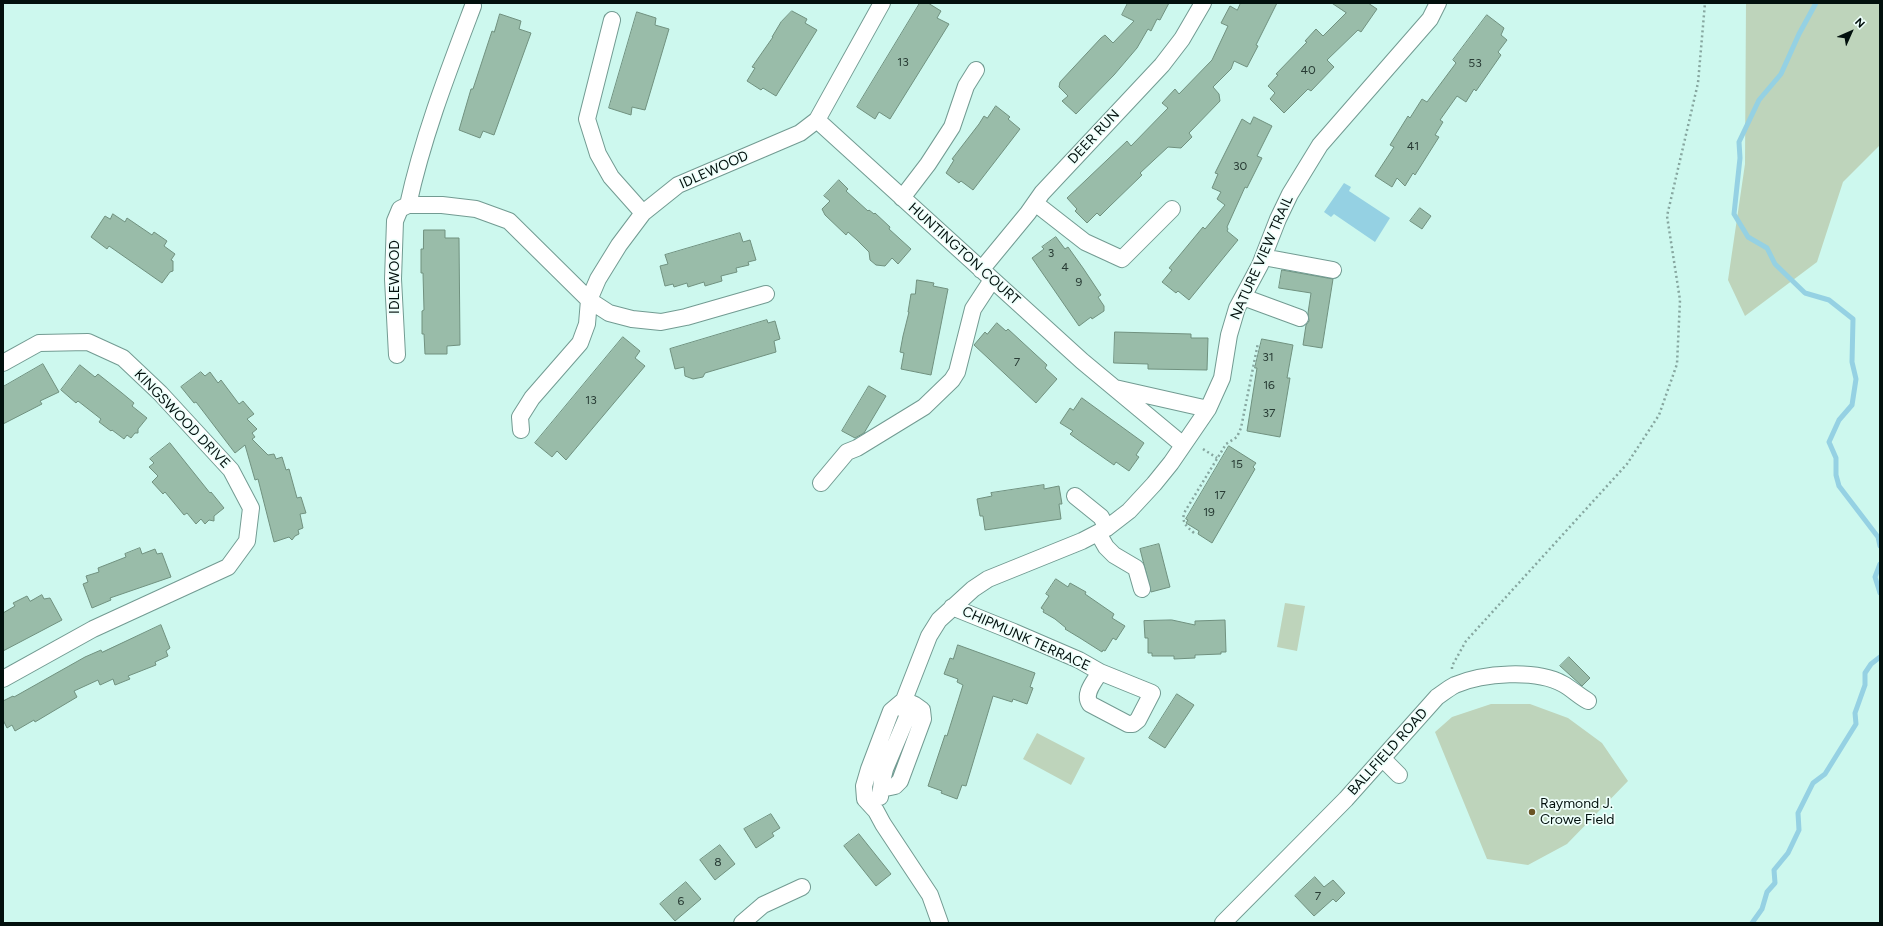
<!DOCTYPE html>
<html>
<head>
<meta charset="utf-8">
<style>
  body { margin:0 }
  #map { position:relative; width:1883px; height:926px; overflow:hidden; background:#cdf8ee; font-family:Figtree,sans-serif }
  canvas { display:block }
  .frame { position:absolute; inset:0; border:4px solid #02100d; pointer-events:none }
  .north { position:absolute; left:1831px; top:12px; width:40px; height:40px; -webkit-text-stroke:3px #eefffb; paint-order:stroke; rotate:45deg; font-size:11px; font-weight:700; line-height:16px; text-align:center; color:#02100d }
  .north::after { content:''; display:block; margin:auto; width:14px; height:18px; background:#02100d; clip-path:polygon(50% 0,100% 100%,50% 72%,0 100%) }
</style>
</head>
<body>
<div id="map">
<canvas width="1883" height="926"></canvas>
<div class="frame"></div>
<div class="north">N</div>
</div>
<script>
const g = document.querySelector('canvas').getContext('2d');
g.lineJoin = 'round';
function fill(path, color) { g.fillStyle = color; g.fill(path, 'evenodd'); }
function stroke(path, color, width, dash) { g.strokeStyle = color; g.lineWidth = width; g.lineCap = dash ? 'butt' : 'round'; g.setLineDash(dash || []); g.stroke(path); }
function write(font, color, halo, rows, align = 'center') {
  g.font = font + ' Figtree,sans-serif'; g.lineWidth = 3.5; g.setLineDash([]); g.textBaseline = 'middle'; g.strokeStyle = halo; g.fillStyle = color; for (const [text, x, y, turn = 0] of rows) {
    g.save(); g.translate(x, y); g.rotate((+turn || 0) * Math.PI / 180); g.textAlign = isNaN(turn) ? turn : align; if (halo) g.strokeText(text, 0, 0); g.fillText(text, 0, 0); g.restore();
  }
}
const green = new Path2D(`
  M1746 3H1880V145L1843 182 1817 262 1745 316 1728 280 1745 164Z
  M1285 603 1305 606 1297 651 1277 647Z
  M1491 704H1530L1568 718 1602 743 1628 781 1567 844 1528 865 1487 859 1435 732 1452 717Z
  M1037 733 1085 758 1071 785 1023 759Z`);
const water = new Path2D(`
  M1344 183 1351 187 1349 191 1390 218 1375 242 1334 214 1331 217 1324 212Z`);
const stream = new Path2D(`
  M1816 3 1799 34 1781 74 1759 100 1739 142 1740 158 1734 214 1748 237 1767 248 1775 264 1805 293 1829 300 1853 319 1852 362 1856 379 1852 405 1839 420 1829 442 1836 458V475L1839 486 1878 537 1880 546
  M1880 564 1875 577 1880 593
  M1752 923 1762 909 1767 892 1775 883 1774 870 1788 853 1799 830 1798 813 1813 783 1825 774 1856 724 1855 713 1865 685V673L1871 664 1880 657`);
const building = new Path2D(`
  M920 3H928L941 11 937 18 949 24 890 119 879 112 875 119 857 107Z
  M1128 3H1169L1160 20 1157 19 1151 31 1148 29 1137 48 1114 75 1076 114 1062 101 1068 96 1059 87 1060 82 1101 38 1105 35 1113 43 1134 21 1122 15Z
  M1241 3H1277L1256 45 1258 46 1247 67 1234 61 1231 69 1213 87 1219 94 1220 101 1189 133 1192 137 1181 148 1168 147 1140 173 1142 175 1110 206 1100 216 1097 213 1087 223 1075 211 1077 209 1067 198 1127 141 1131 146 1168 108 1162 103 1175 89 1179 94 1212 60 1228 26 1221 23 1230 6 1237 10Z
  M1332 3H1368L1377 9 1361 32 1358 30 1327 60 1334 67 1311 91 1308 89 1284 113 1270 99 1275 93 1268 86 1278 75 1276 74 1307 42 1305 41 1316 29 1323 36 1346 13Z
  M792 11 807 19 805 23 817 30 776 96 763 88 761 90 747 81 755 68 752 67 773 37H772L781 22Z
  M637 12 656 18 655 25 669 29 645 110 632 107 631 115 609 108Z
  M500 14 521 21 519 29 531 33 494 135 483 131 480 138 459 130 471 89H473L492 31 494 32Z
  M1487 15 1504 28 1501 35 1507 40 1498 52 1501 55 1476 91 1474 89 1466 102 1457 96 1440 120 1443 122 1435 135 1439 137 1415 175 1413 173 1405 186 1397 178 1392 187 1375 176 1394 147 1390 145 1408 116 1410 118 1422 99 1427 102 1456 63 1453 60Z
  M996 106 1010 117 1008 119 1020 129 973 190 961 181 959 183 946 173 954 160 952 159 979 124 984 116 987 118Z
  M1254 117 1272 126 1257 156 1262 158 1247 188 1245 187 1227 227 1228 229 1227 231 1238 240 1189 300 1178 291 1176 293 1162 282 1172 270 1169 268 1179 256 1203 227 1205 229 1225 205 1217 199 1221 192 1212 188 1218 174 1215 173 1242 119 1250 124Z
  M839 180 848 189 846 191 868 211 869 210 874 214 875 213 890 227 889 229 911 249 898 264 892 258 885 266 876 265 870 260 869 252 857 240 848 232 846 235 825 215 822 209 830 201 824 196Z
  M1420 208 1431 216 1422 229 1410 221Z
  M113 214 125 222 127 218 152 235 154 232 167 241 164 246 175 254 171 260 173 261V271L170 272 162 283 109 246 107 249 91 237 105 216 110 219Z
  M424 230H445V238H459L460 345 447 346V354H425L424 334H422V311L424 310 423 273H421V249H423Z
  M740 233 743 242 750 240 756 260 748 262 749 265 736 268 737 272 721 276 722 281 705 286 704 282 688 287 687 283 674 287 673 284 665 286 660 266 668 264 665 255Z
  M1056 237 1065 249 1068 247 1083 268 1101 295 1098 297 1104 306V311L1092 319 1091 317 1079 326 1032 258 1044 249 1042 247Z
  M1282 270 1333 279 1322 348 1303 345 1306 325 1309 321 1308 313 1311 293 1279 288Z
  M917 280 934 283 933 286 948 289 931 375 901 369 904 353 900 352 903 336 909 312H908L911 294H915Z
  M767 320 768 323 775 321 780 339 774 341 776 352 705 373 703 377 693 379 685 376 684 367 675 369 670 349Z
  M997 323 1006 331 1008 329 1047 365 1045 368 1057 379 1036 403 974 345 985 332 987 334Z
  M1115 332 1191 334V338H1208L1207 370 1148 369V364L1114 363Z
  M623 337 640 351 635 358 645 366 566 460 557 451 552 457 535 443Z
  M1262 339 1293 345 1287 378H1290L1280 437 1247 431 1256 374 1257 368H1255Z
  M43 364 59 392 40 401 42 404 3 424V387Z
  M80 365 95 377 98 374 122 393 134 403 132 406 147 418 138 429V433H135L131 438 127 435 124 439 112 430 111 431 99 422 101 419 78 401 76 403 61 390Z
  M201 372 205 376 210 372 218 383 221 380 239 404 243 401 254 414 247 419 257 429 252 433 255 437 252 439 268 455 274 454 276 459 282 457 286 470 289 469 297 498 301 497 306 513 300 514 303 528 298 530 299 534 295 536 292 540 289 537 274 542 258 479 255 480 245 445 235 453 196 402 194 403 181 387Z
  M869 386 886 396 864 433 855 438 842 431Z
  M1082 398 1144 443 1136 455 1139 457 1129 471 1116 462 1114 465 1081 442 1070 434 1073 431 1060 423 1070 408 1073 410Z
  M170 443 210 493 211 492 224 508 214 516V521L209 520 205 524 201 519 196 524 187 513 184 515 165 492 163 494 152 482 158 476 149 467 154 463 150 459Z
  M1229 446 1256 463 1253 467 1255 469 1212 543 1198 534 1199 531 1186 523 1188 520 1186 519Z
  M1044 485V489L1059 486 1062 504H1059L1061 519 985 530 983 516H980L977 499 992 496 991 493Z
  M1159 544 1170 587 1151 592 1140 549Z
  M140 548 142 554 155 549 157 554 162 553 171 577 110 598 111 600 92 608 83 584 88 582 86 576 99 572 98 568 126 557 125 554Z
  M1056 579 1068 587 1070 583 1086 592 1085 594 1114 614 1112 618 1125 626 1116 640 1113 638 1105 651 1103 650 1102 652 1080 638 1065 629 1066 628 1055 619 1043 612 1044 610 1041 608 1049 596 1046 594Z
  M42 595 44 599 50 598 62 620 3 651V613L15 606 13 603 27 596 30 601Z
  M1172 620 1195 625V621L1225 620 1226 652H1221V654L1195 655V658L1174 659V656H1152V653H1148V638H1145L1144 621Z
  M161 625 170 648 166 651 168 656 155 662 156 665 128 676 130 679 115 685 113 679 100 685 98 680 74 691 77 697 35 722 34 720 15 731 12 725 7 728 3 720V701L13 696 14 697 85 657 101 650 102 652Z
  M958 645 1035 673 1030 687 1033 688 1027 704 1013 699 1012 702 993 696 966 786 962 785 957 799 941 793 942 791 928 786 945 735 947 736 963 685 957 682 958 679 944 674 950 658 953 659Z
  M1569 657 1590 678 1582 686 1560 666Z
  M1177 694 1194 705 1165 748 1149 738Z
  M771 814 780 828 772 833 774 836 756 848 744 829Z
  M859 834 891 874 876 886 844 846Z
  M720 845 735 864 715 880 700 860Z
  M1315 877 1324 887 1333 880 1345 893 1336 902 1333 899 1314 916 1295 896Z
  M686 882 701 899 675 921 660 904Z`);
const path = new Path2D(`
  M1203 449 1217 458
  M1194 533C1186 526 1182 523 1184 513L1226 444 1237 437 1241 428 1258 343
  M1452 669V666L1466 641 1627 464 1659 415 1677 364 1680 300 1667 216 1698 83 1705 3`);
const minor = new Path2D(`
  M612 20 587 119 598 154 611 177 643 213
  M817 120 1082 361 1183 445
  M902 198 928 164 952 127 966 86 976 70
  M1035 203 1085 242 1122 259 1172 209
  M408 205H442L476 209 509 221 589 300 609 313 632 319 661 322 686 317 766 294
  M1263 257 1333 270
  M981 270 1028 213 1042 193 1162 65 1182 39 1203 3
  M1243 297 1300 318
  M397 355 393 279 395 221 400 209 408 205C423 136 448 72 473 6
  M3 363 39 343 88 342 123 358 160 393 231 470 251 508 247 541 228 567 93 629 3 679
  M1115 388 1208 409
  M521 430 520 417 532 398 580 343 587 324 589 300 598 279 619 245 643 213 678 185 800 133 817 120 882 3
  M821 483 847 452 857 448 924 407 952 380 957 372 973 309 992 280
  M1075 496 1101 517 1107 528
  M1098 533 1106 547 1114 555 1136 568 1142 589
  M952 607 1014 632 1079 660 1100 672 1152 693 1138 720 1133 724H1128L1090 704C1083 694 1094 682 1100 672
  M1383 759 1399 775
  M881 789 895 786 900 781 923 719 922 710 915 705 904 700
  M880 797 882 781 885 769 907 717 904 700
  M742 923 763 905 802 887
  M940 923 930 895 883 824 876 811 865 799 864 786 869 769 891 711 904 700 929 636 939 620 973 589 988 579 1082 541 1107 528 1129 511 1154 484 1171 463 1208 409 1222 378 1229 335 1237 308 1260 265 1278 219 1290 194 1320 145 1430 19 1438 3
  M1223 923 1346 799 1437 697C1443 693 1449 688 1455 685 1483 673 1536 669 1563 684 1572 689 1579 696 1588 701`);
const markers = [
  [1532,812,4,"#6a5323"]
];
const numberNames = [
  ["13",903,62],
  ["53",1475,63],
  ["40",1308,70],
  ["41",1413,146],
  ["30",1240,166],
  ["3",1051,253],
  ["4",1065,267],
  ["9",1079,282],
  ["31",1268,357],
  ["7",1017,362],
  ["16",1269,385],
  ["13",591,400],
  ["37",1269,413],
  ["15",1237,464],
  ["17",1220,495],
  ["19",1209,512],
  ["8",718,862],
  ["7",1318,896],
  ["6",681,901]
];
const streetNames = [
  ["DEER RUN",1094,137,-47],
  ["IDLEWOOD",714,170,-24],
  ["HUNTINGTON COURT",964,254,42],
  ["NATURE VIEW TRAIL",1262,258,-66],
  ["IDLEWOOD",395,277,-90],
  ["KINGSWOOD DRIVE",182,419,46],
  ["CHIPMUNK TERRACE",1026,639,24],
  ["BALLFIELD ROAD",1388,752,-48]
];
const poiNames = [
  ["Raymond J.",1540,804],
  ["Crowe Field",1540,820]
];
fill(green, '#bed4bb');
fill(water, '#95d1e3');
stroke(stream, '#95d1e3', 5);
fill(building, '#99bca9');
stroke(building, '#70917f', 1);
stroke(minor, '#729b92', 18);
stroke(path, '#86a69f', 2.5, [2, 3]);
stroke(minor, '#fff', 16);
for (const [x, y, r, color] of markers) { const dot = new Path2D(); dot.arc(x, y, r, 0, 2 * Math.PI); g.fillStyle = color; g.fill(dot); stroke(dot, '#eefffb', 1.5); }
write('12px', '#283b34', null, numberNames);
write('14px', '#02100d', '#eefffb', streetNames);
write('14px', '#02100d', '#eefffb', poiNames, 'left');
</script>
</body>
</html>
